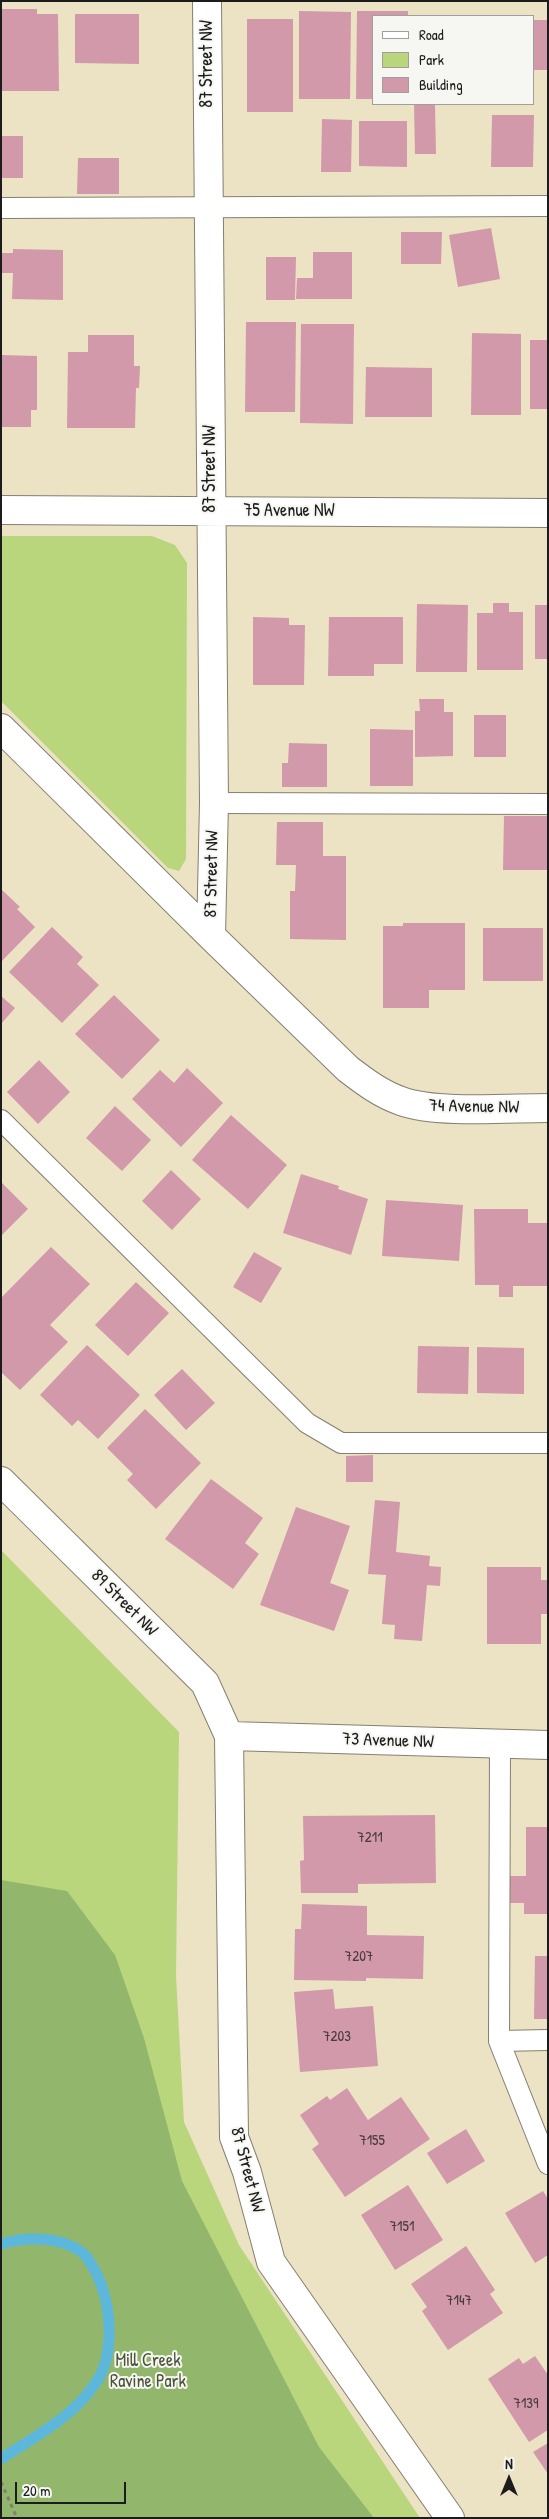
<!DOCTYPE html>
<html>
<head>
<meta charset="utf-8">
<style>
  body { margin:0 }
  #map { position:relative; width:549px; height:2519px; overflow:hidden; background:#ece2c4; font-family:"Patrick Hand",sans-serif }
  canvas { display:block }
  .frame { position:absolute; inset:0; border:2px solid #1c1c1c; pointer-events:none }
  .legend { position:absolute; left:372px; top:15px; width:162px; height:90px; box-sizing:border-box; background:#f6f6f2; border:1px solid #9f9f9c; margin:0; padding:6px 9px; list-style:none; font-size:15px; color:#1c1c1c }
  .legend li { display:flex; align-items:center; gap:10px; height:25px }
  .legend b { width:25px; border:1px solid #9f9f9c }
  .north { position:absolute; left:484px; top:2454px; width:50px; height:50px; -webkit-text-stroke:4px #f6f6f2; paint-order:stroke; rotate:0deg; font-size:14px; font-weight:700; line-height:20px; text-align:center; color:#1c1c1c }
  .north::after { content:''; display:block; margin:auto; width:18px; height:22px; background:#1c1c1c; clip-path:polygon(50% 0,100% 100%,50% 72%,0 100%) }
  .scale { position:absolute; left:15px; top:2482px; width:111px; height:22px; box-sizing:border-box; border:2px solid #1c1c1c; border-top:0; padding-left:6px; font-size:15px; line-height:18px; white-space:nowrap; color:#1c1c1c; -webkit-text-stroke:4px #f6f6f2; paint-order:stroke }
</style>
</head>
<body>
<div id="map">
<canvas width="549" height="2519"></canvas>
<div class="frame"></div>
<ul class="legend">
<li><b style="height:6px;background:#fff"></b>Road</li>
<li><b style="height:14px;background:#b9d67d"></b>Park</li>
<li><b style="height:14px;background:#d299aa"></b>Building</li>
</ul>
<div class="north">N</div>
<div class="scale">20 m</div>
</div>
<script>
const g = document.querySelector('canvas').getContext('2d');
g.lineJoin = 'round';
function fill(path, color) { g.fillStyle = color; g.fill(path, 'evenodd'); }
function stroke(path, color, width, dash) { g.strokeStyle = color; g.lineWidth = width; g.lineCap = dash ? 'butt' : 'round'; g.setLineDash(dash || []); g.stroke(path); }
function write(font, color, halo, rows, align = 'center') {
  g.font = font + ' "Patrick Hand",sans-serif'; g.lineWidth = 4; g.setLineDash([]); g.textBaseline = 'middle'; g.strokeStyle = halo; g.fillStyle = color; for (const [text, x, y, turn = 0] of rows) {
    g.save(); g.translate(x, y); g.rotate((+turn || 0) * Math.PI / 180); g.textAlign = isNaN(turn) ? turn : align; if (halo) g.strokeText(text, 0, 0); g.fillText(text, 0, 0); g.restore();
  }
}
const green = new Path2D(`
  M1 536H152L175 545 187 563 186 859 179 871 168 868 1 701Z
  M1 1550 179 1732 176 1976 184 2122 239 2245 420 2518H1Z`);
const forest = new Path2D(`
  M1 1880 67 1891 115 1955 144 2038 182 2181 319 2447 374 2518H1Z`);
const stream = new Path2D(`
  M1 2244C26 2236 64 2236 85 2255 88 2258 90 2263 93 2267 111 2298 117 2353 95 2384 73 2417 34 2437 1 2459`);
const building = new Path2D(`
  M1 9H37V14H58L59 91H1Z
  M299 11 351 12 350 99H299Z
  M357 11H408V16H373V99H356Z
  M75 14H139V64L75 63Z
  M247 19H293V112H247Z
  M533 20H548V70H533Z
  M414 104H435L436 154H415Z
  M492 115H534L533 167H491Z
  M322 119 352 120 351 172H321Z
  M359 121H407V167L359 166Z
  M1 136H23V178H1Z
  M78 158H119V194H77Z
  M491 228 500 279 458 287 449 235Z
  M401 232H442L441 264H401Z
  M13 249 63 250V300L12 299 13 273H1V253H13Z
  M313 252H352V299H296L297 278H313Z
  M266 257H296L295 300H266Z
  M246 322H296L295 412H245Z
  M301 324H354L353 424 300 423Z
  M472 333 521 334V415H471Z
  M88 335H134V366H140L139 388H136L135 428H67L68 352H88Z
  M530 340H548V409H530Z
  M1 355 37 356V410H31V427H1Z
  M366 367 432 368V417H365Z
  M493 603H509V612H523V670H477V613H493Z
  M417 604 468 605 467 672H416Z
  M535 605H548V659H535Z
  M253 617 289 618V625H305L304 685H253Z
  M329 617H403V664H374V676H328Z
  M419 699H444V712H453V756L415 757V711H420Z
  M474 715H506V757H474Z
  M370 729 413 730V786H370Z
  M289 743 327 744V787H282V763H288Z
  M504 816H548V870H503Z
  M277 822H323V856H346V940L290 939V891H295L296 865H276Z
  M1 889 20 907 17 909 35 927 1 962Z
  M403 923H465V990H429V1008H383V926H403Z
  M52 927 83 957 77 964 99 985 62 1023 9 972Z
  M483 928H543V981H483Z
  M114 995 160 1040 122 1079 75 1034Z
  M1 996 15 1008 1 1024Z
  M39 1060 70 1092 38 1124 7 1092Z
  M187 1068 223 1103 181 1147 132 1099 160 1070 174 1083Z
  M115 1106 151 1140 122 1171 86 1138Z
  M231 1115 287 1165 248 1209 192 1160Z
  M171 1170 201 1199 172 1230 142 1201Z
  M301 1174 339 1186 338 1189 368 1199 351 1255 283 1233Z
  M1 1182 28 1209 1 1236Z
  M386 1200 463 1205 459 1261 382 1256Z
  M474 1209H528V1223H548V1286H513V1297H499V1285H475Z
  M51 1247 90 1284 50 1325 68 1342 20 1390 1 1372V1298Z
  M254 1252 282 1268 261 1303 233 1287Z
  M136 1282 169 1313 128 1356 95 1325Z
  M87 1345 140 1395 98 1439 78 1420 72 1426 40 1395Z
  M418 1346 469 1347 468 1394 417 1393Z
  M477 1347 524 1348V1394L477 1393Z
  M182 1369 215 1403 186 1430 154 1395Z
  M145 1409 201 1463 156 1509 127 1480 133 1474 107 1448Z
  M373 1455V1482H346V1456Z
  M211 1479 263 1518 245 1543 259 1554 233 1589 165 1539Z
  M375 1500 400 1502 396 1552 430 1556 429 1566 441 1567 440 1586 427 1585 422 1641 394 1639 395 1625 382 1624 386 1575 368 1574Z
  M296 1507 350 1526 330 1583 349 1590 334 1631 260 1605Z
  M487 1567H541V1580H548V1614H541V1644H487Z
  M435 1815 436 1883 358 1884V1893H301L300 1861 304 1860 303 1816Z
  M526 1827H548V1914H524V1903H509V1876H526Z
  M302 1904 367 1906V1935L424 1936 423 1979 366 1978V1981L294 1980 295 1929H301Z
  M535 1956H548V2019H534Z
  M333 1989 335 2009 373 2006 378 2066 300 2072 294 1992Z
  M347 2088 368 2120 401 2097 430 2139 345 2197 312 2149 319 2144 300 2115 327 2096 330 2100Z
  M466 2129 485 2161 447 2184 427 2153Z
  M408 2185 443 2240 395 2270 361 2215Z
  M543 2191 548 2199V2255L535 2263 505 2213Z
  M466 2246 495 2290 490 2294 503 2313 448 2350 422 2311 427 2307 411 2284Z
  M535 2356 548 2375V2430L529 2442 488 2379 519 2358 523 2364Z
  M548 2443V2474L533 2452Z`);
const path = new Path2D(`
  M1 2482 17 2518`);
const service = new Path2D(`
  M1 208 548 206
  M214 803 548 804
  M1 1120 307 1423 341 1443H548
  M500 1745 499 2041 548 2164
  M499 2041 548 2040`);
const minor = new Path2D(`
  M207 1 214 803 211 936
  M1 510 548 513
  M1 728 211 936 348 1069C365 1082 381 1094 401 1101 436 1114 509 1108 548 1108
  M1 1481 205 1683 229 1736 234 2137 247 2172 271 2262 450 2518
  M229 1736 548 1745`);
const numberNames = [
  ["7211",370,1838],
  ["7207",359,1957],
  ["7203",337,2037],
  ["7155",372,2141],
  ["7151",402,2227],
  ["7147",459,2301],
  ["7139",526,2404]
];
const streetNames = [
  ["87 Street NW",207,64,-90],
  ["87 Street NW",210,469,-90],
  ["75 Avenue NW",289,511],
  ["87 Street NW",212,874,-89],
  ["74 Avenue NW",474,1107,1],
  ["89 Street NW",124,1603,45],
  ["73 Avenue NW",388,1741,2],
  ["87 Street NW",247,2170,75]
];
const parkNames = [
  ["Mill Creek",148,2361],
  ["Ravine Park",148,2382]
];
fill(green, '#b9d67d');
fill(forest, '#92b76c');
stroke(stream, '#5db7da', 11);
fill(building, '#d299aa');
stroke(service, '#847f70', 22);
stroke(minor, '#847f70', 30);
stroke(path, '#847f70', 3, [4, 4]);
stroke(service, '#fff', 20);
stroke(minor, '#fff', 28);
write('15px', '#4a3b40', null, numberNames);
write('18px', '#1c1c1c', '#f6f6f2', streetNames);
write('18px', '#4b5439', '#f6f6f2', parkNames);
</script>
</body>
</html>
